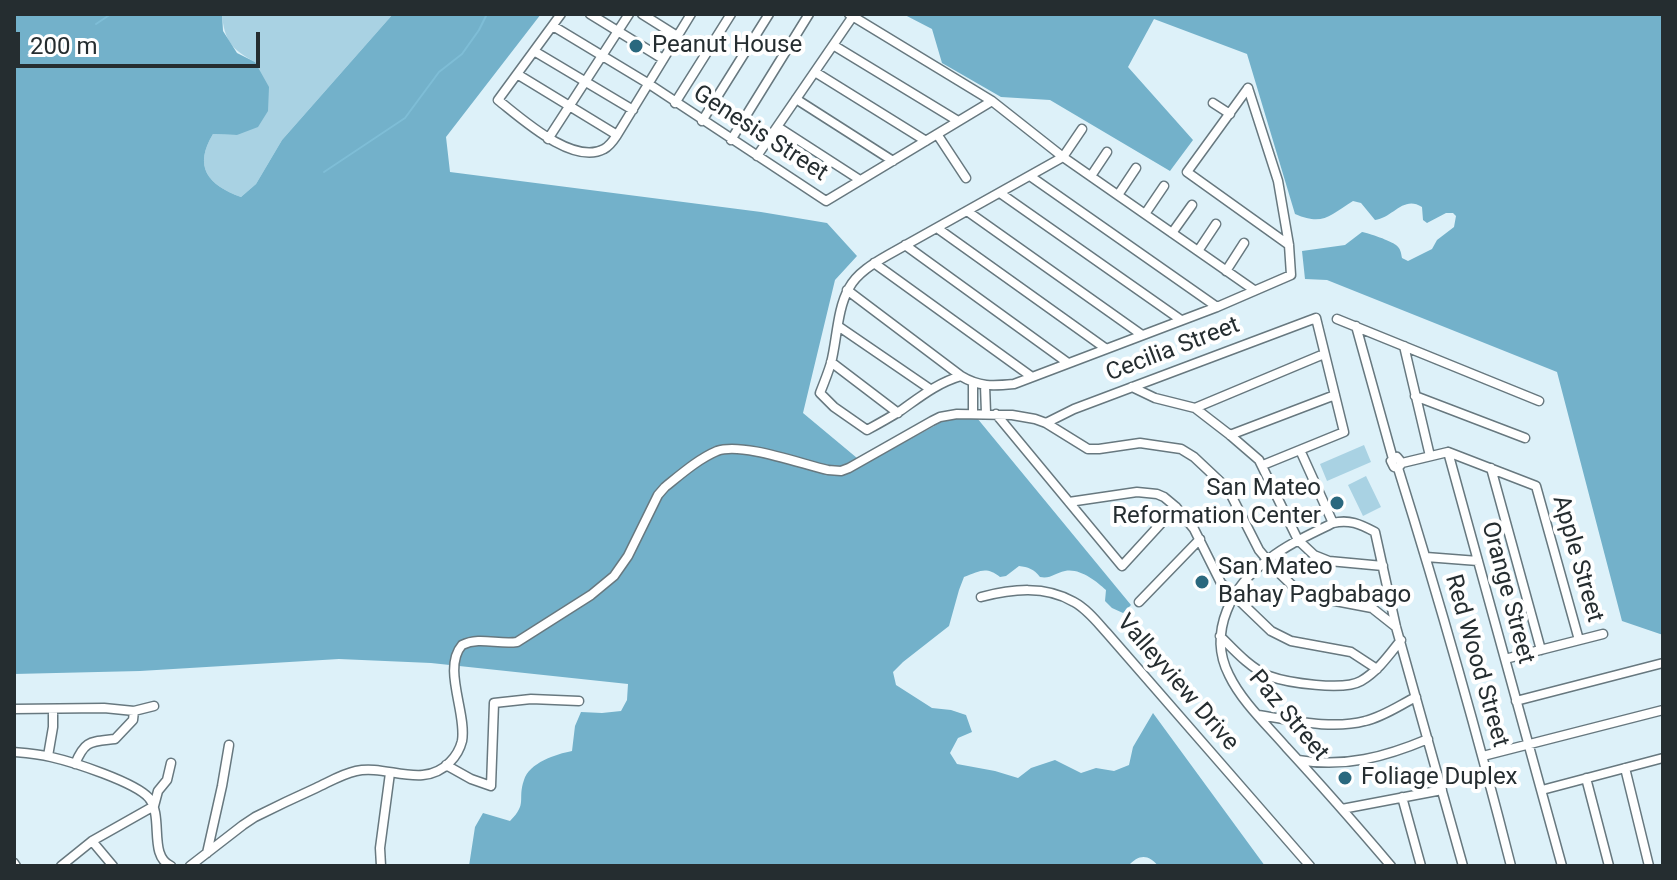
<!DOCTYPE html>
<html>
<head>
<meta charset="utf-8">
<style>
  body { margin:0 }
  #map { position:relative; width:1677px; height:880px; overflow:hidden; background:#ddf1f9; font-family:Roboto,sans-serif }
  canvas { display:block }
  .frame { position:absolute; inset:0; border:16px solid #252d30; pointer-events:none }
  .scale { position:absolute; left:16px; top:32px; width:244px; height:36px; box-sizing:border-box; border:4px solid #252d30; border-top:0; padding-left:10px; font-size:24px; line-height:28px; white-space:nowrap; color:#252d30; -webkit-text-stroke:6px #fff; paint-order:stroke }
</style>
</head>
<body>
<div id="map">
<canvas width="1677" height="880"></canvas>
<div class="frame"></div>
<div class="scale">200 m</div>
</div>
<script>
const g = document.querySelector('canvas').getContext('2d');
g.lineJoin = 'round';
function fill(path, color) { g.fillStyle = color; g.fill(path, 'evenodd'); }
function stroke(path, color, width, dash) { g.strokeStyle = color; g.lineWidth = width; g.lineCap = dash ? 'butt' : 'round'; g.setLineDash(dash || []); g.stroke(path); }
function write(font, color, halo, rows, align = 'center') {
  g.font = font + ' Roboto,sans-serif'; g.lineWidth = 8; g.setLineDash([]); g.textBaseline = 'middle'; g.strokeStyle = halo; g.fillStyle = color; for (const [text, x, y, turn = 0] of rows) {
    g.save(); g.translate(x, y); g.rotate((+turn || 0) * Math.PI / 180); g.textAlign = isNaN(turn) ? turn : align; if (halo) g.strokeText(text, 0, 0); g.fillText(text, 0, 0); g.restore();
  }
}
const green = new Path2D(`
  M222 14H393L282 140 256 184 241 197C208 185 193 167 213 134L237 135 255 62C232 50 224 40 222 14Z
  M1364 445 1371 462 1327 481 1320 464Z
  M1366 476 1381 507 1363 516 1348 485Z`);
const forest = new Path2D(`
  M14 14H222L223 31 237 53 255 62 269 87 268 111 258 127 237 135 213 134C193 167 208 185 241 197L256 184 282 140 393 14H541L446 137 450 172 761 212 827 223 857 256 835 280 803 413 857 458 861 466 947 419 977 418 1131 605 1123 613 1112 608 1105 601 1106 590C1096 581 1080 568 1065 571 1055 573 1051 579 1040 577 1034 569 1028 567 1019 566L1006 576 1000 577C986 566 980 571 964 577L959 590 949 626 903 662 893 672 896 685 932 708 951 710 966 715 972 732 958 738 950 753 957 764 995 771 1018 778 1031 768 1055 760 1081 773 1096 768 1114 771 1129 765 1133 747 1153 713 1265 866H1158C1148 853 1138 855 1128 866H469L475 827 483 813 510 821C528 803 517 800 524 780 529 763 556 754 572 751L575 726 581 712 602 713 621 711 627 700 628 684 431 663 339 659 140 671 14 674Z
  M903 14H1663V635L1622 621 1557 372 1327 280 1305 279 1302 251 1345 245 1362 232C1369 233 1391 241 1396 245 1401 249 1401 253 1402 258L1408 261 1432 249 1437 240 1454 227 1456 216 1453 213H1446L1427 223 1423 220 1422 207C1403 195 1393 218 1375 220L1361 203 1353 201C1329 216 1323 226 1295 214L1247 54 1154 19 1128 67 1193 140 1170 171 1050 100 1001 97 942 63 932 29Z`);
const stream = new Path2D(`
  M96 24 111 14
  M324 172 405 118 439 72 462 54 479 30 487 14`);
const minor = new Path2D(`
  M561 14 498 100C521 118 573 166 604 149 610 146 613 141 617 135L691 14
  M590 14 663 59
  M642 14 677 36
  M849 14 992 101 1063 157 1254 290
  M553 26 649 84 826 201 992 101
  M833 45 958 121
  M534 51 633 110
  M815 72 926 141
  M517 74 617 135
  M1248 88 1187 172 1289 245
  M796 99 893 161
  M675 103 731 14
  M1213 103 1230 114
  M702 121 769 14
  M778 127 860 180
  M937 134 966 178
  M548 139 629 14
  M731 140 809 14
  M757 156 853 16
  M1030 176 1217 307
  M1091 176 1107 152
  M1000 193 1181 320
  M1118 195 1136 168
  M967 211 1142 335
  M1145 214 1164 186
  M937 228 1105 348
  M1172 233 1192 205
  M905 245 1068 363
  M1198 251 1216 224
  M874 263 1032 377
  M1226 271 1244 243
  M847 290 961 376C979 387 993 386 1014 384L1217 307 1291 275 1289 245 1278 181 1248 88
  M1337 319 1539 401
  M838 326 930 389
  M1356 326 1393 459
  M1404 346 1430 456
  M831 362 898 413
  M961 376C937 383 920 397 900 411 889 418 878 424 867 430L834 407 820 393C824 383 828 373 831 363 837 340 837 309 849 288 857 273 874 263 888 255L1063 157 1082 129
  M973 383V413
  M985 385 986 413
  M1132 387 1155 398 1195 408 1230 435 1259 460 1298 540 1314 555 1329 561 1383 566
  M1415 396 1525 438
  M1195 408 1324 354
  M996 414 1122 566 1176 507
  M1046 423 1074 409 1316 318 1344 432 1263 465
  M1230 435 1335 395
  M1300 450 1333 523C1349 519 1360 524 1375 532L1396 627 1463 866
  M1448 452 1562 866
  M1402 463 1397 457 1391 461 1394 467 1398 468 1402 463 1448 452 1536 486 1579 640
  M1398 468C1439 599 1477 732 1511 866
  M1491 468 1541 650
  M1069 502 1137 492 1157 494 1164 497 1176 507 1194 529 1221 583 1271 631 1291 641 1351 652 1377 669
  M1333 523C1311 534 1288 544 1269 559 1232 585 1207 632 1229 675 1242 702 1267 725 1286 747 1322 786 1357 826 1391 866
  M1426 557 1478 561
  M981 597C1012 589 1045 585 1074 602 1087 609 1097 622 1107 633L1310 866
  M1139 602 1200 539
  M1220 636C1234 650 1250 668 1269 676 1288 683 1344 691 1361 681 1378 671 1389 655 1401 640
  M1505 659 1603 634
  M1516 701 1663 663
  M14 709 104 708 134 711 154 706
  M1258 715C1292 720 1331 730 1365 721 1383 717 1400 705 1416 697
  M14 752C26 753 39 754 51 757 73 762 135 782 149 798 164 817 148 856 171 866
  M48 756 53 727V709
  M1483 756 1663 710
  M1298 760C1345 768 1385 757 1428 739
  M75 764C85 740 90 742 115 739L133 720 134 711
  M446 765 471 779 491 786 494 703 531 699 579 701
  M1625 768 1649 866
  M1586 778 1609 866
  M1542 790 1663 758
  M1402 797 1421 866
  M1342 809 1442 790
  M92 841 113 866
  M207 853 222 786 229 745
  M14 863 16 866
  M61 866 92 841 154 806 158 791 167 780 171 763
  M190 866 243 825 255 817C275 807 296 797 316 788 329 782 342 774 356 771 387 764 423 790 450 762 456 756 460 749 462 741 467 713 442 668 462 645 480 636 498 645 517 642L591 595 614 576 628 556 658 495 665 487C680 475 698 459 717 451 742 442 801 464 828 470L841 471 849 468 932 421 940 417 957 414 1012 415 1035 419 1046 423 1088 449H1099L1140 443 1181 449 1194 457 1228 489 1259 550 1274 568 1298 591 1309 596 1372 608 1396 627
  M381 866 380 848 390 773`);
const markers = [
  [636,46,8,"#2a687e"],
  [1337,503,8,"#2a687e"],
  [1202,582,8,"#2a687e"],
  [1345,778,8,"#2a687e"]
];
const poiNames = [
  ["Peanut House",652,46],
  ["San Mateo",1321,489,"right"],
  ["Reformation Center",1321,517,"right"],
  ["San Mateo",1218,568],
  ["Bahay Pagbabago",1218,596],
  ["Foliage Duplex",1361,778]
];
const streetNames = [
  ["Genesis Street",760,134,33],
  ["Cecilia Street",1173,350,-21],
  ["Apple Street",1577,559,74],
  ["Orange Street",1507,593,75],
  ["Red Wood Street",1476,661,74],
  ["Valleyview Drive",1177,683,49],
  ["Paz Street",1288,716,50]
];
fill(green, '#a9d2e3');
fill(forest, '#73b1ca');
stroke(stream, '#7ebdd6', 2);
stroke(minor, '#67787f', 11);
stroke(minor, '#fff', 8);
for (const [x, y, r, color] of markers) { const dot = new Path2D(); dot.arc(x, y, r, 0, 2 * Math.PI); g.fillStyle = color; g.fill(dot); stroke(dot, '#fff', 3); }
write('24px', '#252d30', '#fff', poiNames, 'left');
write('24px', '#252d30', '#fff', streetNames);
</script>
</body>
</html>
